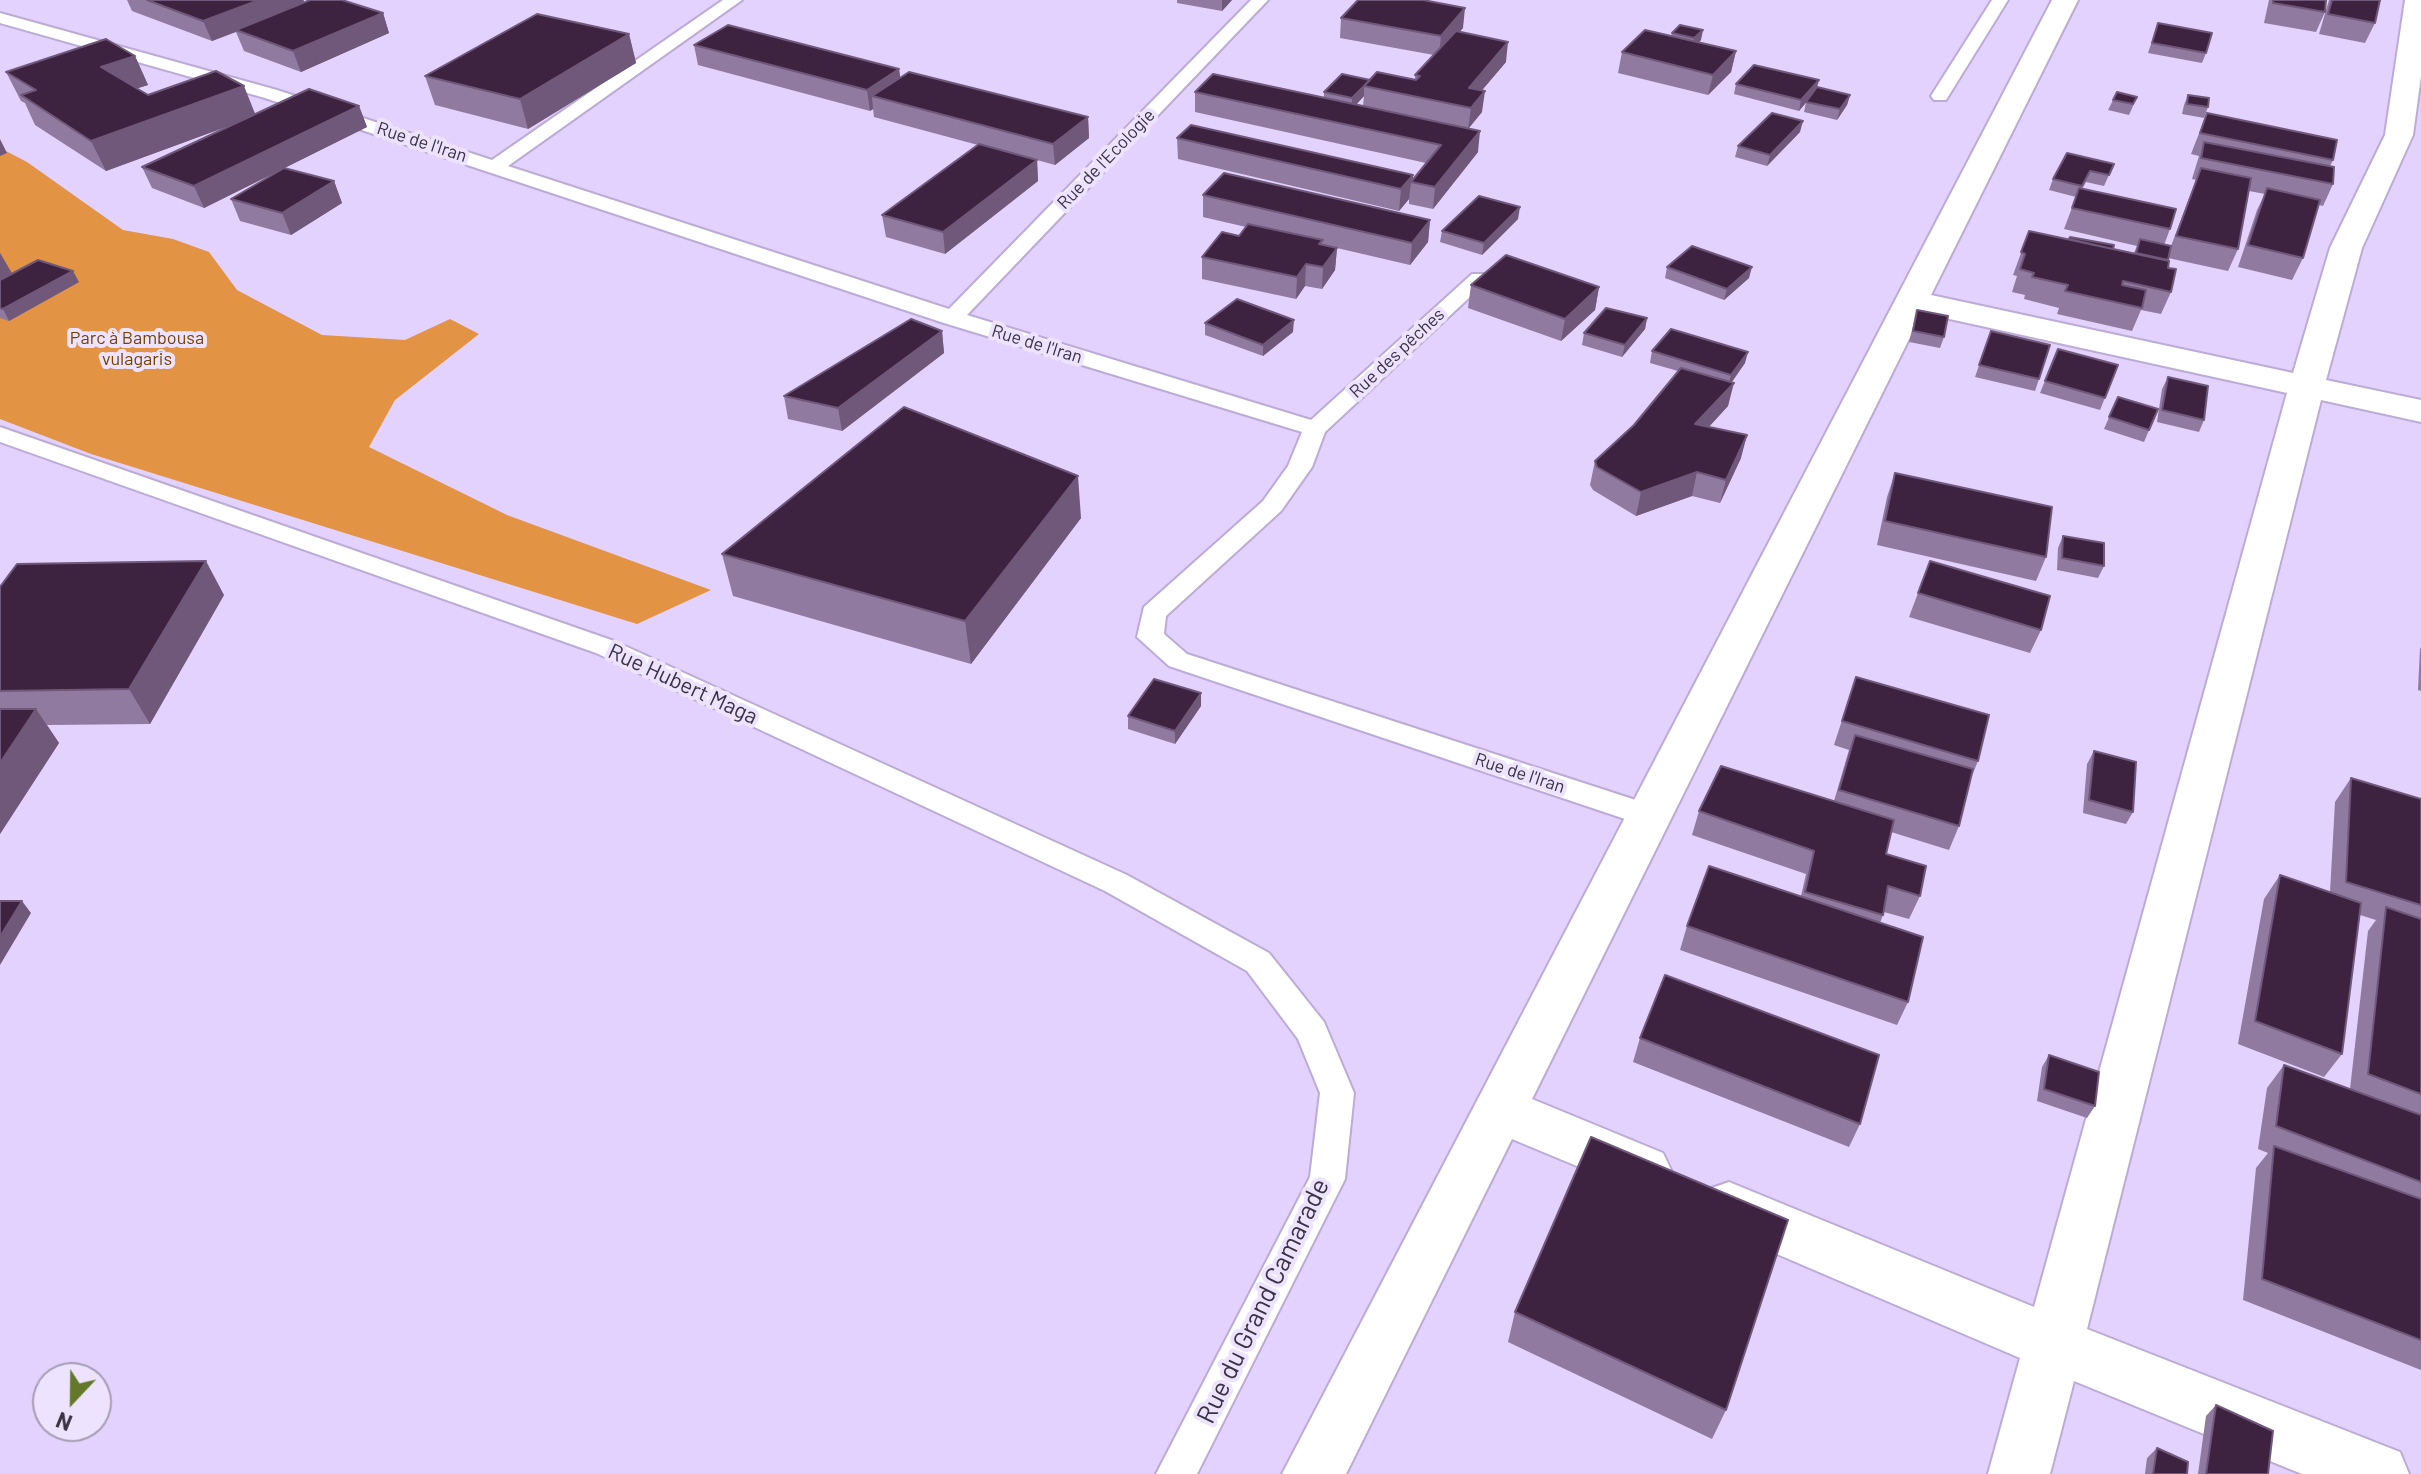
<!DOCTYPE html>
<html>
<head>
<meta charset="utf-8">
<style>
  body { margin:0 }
  #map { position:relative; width:2421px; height:1474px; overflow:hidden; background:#e3d2fe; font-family:Barlow,sans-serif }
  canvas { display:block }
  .north { position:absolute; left:32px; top:1362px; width:80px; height:80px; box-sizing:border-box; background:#ede3fe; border:2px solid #a59db4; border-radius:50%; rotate:202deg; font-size:22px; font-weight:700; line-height:32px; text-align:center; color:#3a3344 }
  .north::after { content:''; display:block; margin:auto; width:28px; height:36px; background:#637829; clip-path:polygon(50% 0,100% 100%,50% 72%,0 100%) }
</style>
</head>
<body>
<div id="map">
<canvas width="2421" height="1474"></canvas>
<div class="north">N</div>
</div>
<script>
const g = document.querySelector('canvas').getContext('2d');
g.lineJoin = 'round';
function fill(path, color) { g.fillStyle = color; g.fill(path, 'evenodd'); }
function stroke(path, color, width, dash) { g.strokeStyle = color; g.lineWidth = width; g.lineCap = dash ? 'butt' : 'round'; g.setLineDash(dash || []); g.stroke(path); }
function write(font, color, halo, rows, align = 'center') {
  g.font = font + ' Barlow,sans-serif'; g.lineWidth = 8; g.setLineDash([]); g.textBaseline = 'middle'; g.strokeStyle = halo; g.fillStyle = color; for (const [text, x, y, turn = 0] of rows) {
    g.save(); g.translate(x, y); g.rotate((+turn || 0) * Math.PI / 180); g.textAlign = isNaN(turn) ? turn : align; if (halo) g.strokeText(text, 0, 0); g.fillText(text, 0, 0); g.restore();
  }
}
const forest = new Path2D(`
  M0 148 27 162 123 230 173 239 209 252 237 290 322 335 405 340 450 319 479 334 395 400 369 447 507 515 711 590 637 624 91 454 0 419Z`);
const service = new Path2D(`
  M723 0H742L508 166 949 309 1251 0H1268L967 315 1311 420 1472 274H1486L1489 278 1486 282 1325 432 1312 467 1281 511 1166 616 1164 634 1187 654 1651 805 1656 813 1651 821 1641 824 1631 821 1169 666 1137 637 1144 607 1263 501 1288 466 1302 432 944 323 265 98 0 23V13L277 90 492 160Z
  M1992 0H2008L1946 100H1934L1931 96Z
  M0 427 614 641 1127 875 1269 953 1324 1022 1354 1093 1345 1179 1197 1474H1156L1310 1177 1320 1093 1298 1039 1247 971 1105 891 596 653 0 442Z`);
const minor = new Path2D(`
  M2052 0H2078L1931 295 2293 373 2330 248 2385 135 2405 0H2421V76L2413 135 2362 248 2326 380 2421 400V422L2321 400 2087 1329 2400 1452 2409 1474H2302L2074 1381 2050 1474H1988L2020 1358 1709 1225 1701 1207 1709 1189 1729 1182 2034 1307 2287 393 1922 313 1532 1099 1663 1153 1671 1170 1663 1187 1644 1194 1512 1139 1346 1474H1282Z`);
const wall = new Path2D(`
  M127 0H304V2L383 13 389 33 301 72 244 51 236 32 212 41 132 11Z
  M1177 0H1232L1222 11 1177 3Z
  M2269 0H2326L2325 12 2316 32 2264 23Z
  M2329 0H2380L2375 23 2365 43 2319 34Z
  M1341 18 1463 28 1459 32 1506 62 1482 90V112L1469 128 1478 152 1433 209 1409 204V199L1399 211 1178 159 1177 138 1413 175V179L1426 163 1195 112V92L1324 98V92L1370 80H1415V75L1434 55 1340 38ZM1364 96 1363 106 1356 105Z
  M2158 23 2206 53 2202 63 2148 53Z
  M1672 33 1701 40 1699 42 1736 51 1731 72 1708 95 1618 73 1622 52 1671 36Z
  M629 34 636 63 528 129 435 105 425 76Z
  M694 45 899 69 900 77 1088 117 1089 138 1055 165 1037 160 1038 181 945 254 886 237 882 215 978 145 874 117 873 109 870 111 698 65Z
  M135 56 148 85 137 88 148 95 255 114 359 106 367 127 204 208 152 188 142 167 231 125 106 171 35 125 25 103 21 101 6 72Z
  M1736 84 1817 87 1850 95 1847 105 1837 120 1804 112 1806 102 1799 111 1734 94Z
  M2188 95 2208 107 2204 118 2182 114 2184 105Z
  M2137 97 2129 115 2108 110 2113 100Z
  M2207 113 2333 160 2330 166 2333 184 2323 206 2319 205 2303 258 2292 280 2238 267 2257 210 2265 194 2249 191 2238 249 2228 271 2168 258V268L2171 292 2161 314 2141 310 2132 331 2057 314 2059 308 2024 299 2025 295 2012 292 2017 276 2013 275 2029 231 2134 253 2137 246 2064 229 2076 197 2049 190 2053 179 2114 164 2104 186 2086 182 2082 189 2170 229 2164 245 2171 246 2196 180 2192 179 2199 156 2191 154Z
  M1800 132 1767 166 1735 157 1738 146Z
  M334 181 342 203 291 235 240 221 231 199Z
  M1203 195 1430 220 1428 242 1410 265 1337 248 1335 270 1322 289 1305 286 1296 299 1202 279V257L1239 236 1246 227 1203 217Z
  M1518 219 1482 255 1440 242 1442 231Z
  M0 253 12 274 79 282 9 321 0 318Z
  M1667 267 1749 278 1724 300 1665 278Z
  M1471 285 1599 287 1595 310 1561 341 1468 308Z
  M1917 310 1944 337 1940 348 1909 342Z
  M1647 318 1645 329 1622 357 1582 345 1584 333Z
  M1205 323 1293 332 1263 356 1205 335Z
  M942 331 944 353 842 431 788 419 784 396Z
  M1991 331 2039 379 2035 391 1975 377Z
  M2058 349 2118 365 2100 410 2040 393Z
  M1652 351 1745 363 1732 382 1728 406 1709 427 1741 458 1720 503 1692 496 1636 516 1593 490 1590 485 1595 461 1634 425 1678 371 1650 363Z
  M2168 377 2204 420 2199 432 2157 422 2162 389Z
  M2118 397 2158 409 2144 442 2104 429Z
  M1895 473 2046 557 2036 581 1877 545 1887 497Z
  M1081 518 971 664 733 596 722 554Z
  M2063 536 2104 566 2098 578 2057 570 2058 548Z
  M1930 561 2041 630 2030 653 1909 617Z
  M0 587 224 595 150 724 47 725 59 743 0 834Z
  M2421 647V691L2418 690 2420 649Z
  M1856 677 1978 761 1971 778 1959 826 1949 850 1891 832 1886 854 1920 896 1909 919 1884 912 1880 923 1908 1002 1897 1025 1680 950 1687 926 1801 896 1806 874 1692 835 1699 811 1834 801 1849 750 1834 745Z
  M1201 693V706L1175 744 1128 729V716Z
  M2094 751 2133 812 2126 824 2083 813 2087 764Z
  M2351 778 2421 799V1370L2243 1300 2256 1168 2268 1153 2258 1149 2267 1088 2284 1065 2350 1089 2368 931 2376 920 2360 915 2342 1054 2324 1077 2238 1044 2264 899 2280 875 2330 892 2335 802Z
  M1640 1038 1860 1124 1849 1147 1633 1062Z
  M2049 1055 2095 1106 2087 1118 2037 1101 2042 1067Z
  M1515 1312 1726 1410 1712 1439 1508 1342Z
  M2216 1405 2268 1474H2198L2206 1416Z
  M2157 1448 2187 1474H2145L2147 1458Z`);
const shadedWall = new Path2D(`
  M259 0H303L305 5 212 41 203 21Z
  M1222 0H1232L1222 11Z
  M1465 8 1463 28 1439 56 1441 36Z
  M383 13 389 33 301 72 293 51Z
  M1703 30 1701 40 1692 49 1694 38Z
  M629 34 636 63 528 129 520 99Z
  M1508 42 1506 62 1467 108 1469 88Z
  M1736 51 1731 72 1708 95 1713 75Z
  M135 56 148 85 114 96 101 67Z
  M899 69 902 89 872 96 873 109 870 111 867 90Z
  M1819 80 1816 91 1799 111 1801 100Z
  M244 86 256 116 106 171 91 141Z
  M1364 86V96L1352 109V98Z
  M1485 91 1482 112 1468 129 1471 108Z
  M1850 95 1847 105 1837 120 1840 109Z
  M359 106 367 127 204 208 194 186Z
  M1088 117 1089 138 1055 165 1053 144Z
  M1803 121 1800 132 1767 166 1770 155Z
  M1480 131 1478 152 1433 209 1435 187Z
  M0 139 7 153 0 156Z
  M1037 160 1038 181 945 254 943 232Z
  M1413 175 1412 182H1411L1409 199 1399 211 1401 189Z
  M334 181 342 203 291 235 282 213Z
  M1520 207 1518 219 1482 255 1484 243Z
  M1430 220 1428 242 1410 265 1412 243Z
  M1337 248 1335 270 1322 289 1323 267Z
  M0 253 13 275 0 281Z
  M1306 264 1305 286 1296 299 1297 277Z
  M1752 267 1749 278 1724 300 1727 289Z
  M73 271 79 282 9 321 3 309Z
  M1599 287 1595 310 1561 341 1565 319Z
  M1647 318 1645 329 1622 357 1625 345Z
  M1294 320 1293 332 1263 356V345Z
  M942 331 944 353 842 431 838 408Z
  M1748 352 1745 363 1728 387 1731 375Z
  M1734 383 1728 406 1690 447 1695 424Z
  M1747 435 1741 458 1720 503 1726 480Z
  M1697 472 1692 496 1636 516 1641 492Z
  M1078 476 1081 518 971 664 965 621Z
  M206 561 224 595 150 724 129 689Z
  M1201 693V706L1175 744V731Z
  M36 709 59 743 0 834V763Z
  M22 901 31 913 0 965V937Z`);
const building = new Path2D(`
  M147 0H259L203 21Z
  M310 0H342L383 13 293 51 236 30Z
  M1358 0H1423L1465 8 1441 36 1341 18Z
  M2273 0H2326L2325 12 2273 3Z
  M2332 0H2380L2375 23 2328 14Z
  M537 14 629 34 520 99 425 76Z
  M2158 23 2212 33 2206 53 2152 43Z
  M728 25 899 69 867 90 694 45Z
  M1680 25 1703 30 1694 38 1672 33Z
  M1645 30 1736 51 1713 75 1622 52Z
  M1456 31 1508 42 1469 88 1485 91 1471 108 1364 86 1377 72 1416 80 1420 76 1415 75Z
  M106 39 135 56 101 67 148 95 216 71 244 86 91 141 21 95 36 90 6 72Z
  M1754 65 1819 80 1801 100 1736 84Z
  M909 72 1088 117 1053 144 872 96Z
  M1213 74 1480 131 1435 187 1411 182 1441 145 1195 92Z
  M1342 74 1370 80 1352 98 1324 92Z
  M1817 87 1850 95 1840 109 1806 102Z
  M309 89 359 106 194 186 142 167Z
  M2117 92 2137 97 2133 104 2113 100Z
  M2188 95 2209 98 2208 107 2187 104Z
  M1772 113 1803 121 1770 155 1738 146Z
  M2207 113 2337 140 2333 160 2200 133Z
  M1191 125 1413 175 1401 189 1177 138Z
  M2204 142 2334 167 2333 184 2201 158Z
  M979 144 1037 160 943 232 882 215Z
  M2067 153 2114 164 2109 175 2090 171 2082 186 2053 179Z
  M284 168 334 181 282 213 231 199Z
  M2201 168 2251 178 2238 249 2176 236Z
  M1224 173 1430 220 1412 243 1203 195Z
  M2079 188 2176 209 2170 229 2072 208Z
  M2267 188 2320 200 2303 258 2248 245Z
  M1479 196 1520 207 1484 243 1442 231Z
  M1248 224 1323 240 1319 244 1337 248 1323 267 1306 264 1297 277 1202 257 1222 232 1239 236Z
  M2029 231 2169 261 2168 268 2176 269 2171 292 2123 281 2122 285 2146 290 2142 308 2065 291 2068 285 2032 277 2034 273 2020 269 2025 254 2021 252Z
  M2070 237 2114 245 2113 249 2069 239Z
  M2140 239 2171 246 2168 260 2136 253Z
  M1692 246 1752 267 1727 289 1667 267Z
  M1506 255 1599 287 1565 319 1471 285Z
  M38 260 73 271 3 309 0 308V280Z
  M1237 299 1294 320 1263 345 1205 323Z
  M1606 308 1647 318 1625 345 1584 333Z
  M1917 310 1948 316 1944 337 1913 331Z
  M911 319 942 331 838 408 784 396Z
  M1671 329 1748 352 1731 375 1652 351Z
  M1991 331 2050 345 2039 379 1979 365Z
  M2058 349 2118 365 2105 398 2045 381Z
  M1681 368 1734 383 1695 424 1747 435 1726 480 1697 472 1641 492 1597 467 1595 461 1634 425Z
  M2168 377 2208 386 2204 420 2162 410Z
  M2118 397 2158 409 2149 430 2109 417Z
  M904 407 1078 476 965 621 722 554Z
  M1895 473 2052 507 2046 557 1885 521Z
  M2063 536 2104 543V566L2062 558Z
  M206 561 129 689 0 691V587L17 564Z
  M1930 561 2050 596 2041 630 1918 593Z
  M1856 677 1989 715 1978 761 1842 721Z
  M1154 679 1201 693 1175 731 1128 716Z
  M0 709H36L0 763Z
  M1855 735 1973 769 1959 826 1839 790Z
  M2094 751 2136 762 2133 812 2089 800Z
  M1721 766 1894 820 1886 854 1926 866 1920 896 1888 886 1883 915 1805 892 1814 851 1699 811Z
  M2351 778 2421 799V905L2346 882Z
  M1709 866 1923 937 1908 1002 1687 926Z
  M2280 875 2361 903 2342 1054 2255 1021Z
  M0 901H22L0 937Z
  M2386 907 2421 919V1094L2368 1074Z
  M1665 975 1879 1055 1860 1124 1640 1038Z
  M2049 1055 2099 1072 2095 1106 2044 1089Z
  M2284 1065 2421 1115V1182L2276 1126Z
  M1591 1137 1788 1220 1726 1410 1515 1312Z
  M2274 1146 2421 1199V1340L2262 1279Z
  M2216 1405 2273 1431 2268 1474H2206Z
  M2157 1448 2188 1462 2187 1474H2153Z`);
const farStreetnames = [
  ["Rue de l'Iran",422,142,18],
  ["Rue de l'Ecologie",1106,159,-46],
  ["Rue de l'Iran",1037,344,17],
  ["Rue des pêches",1397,353,-43],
  ["Rue de l'Iran",1520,773,18]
];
const farParknames = [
  ["Parc à Bambousa",137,338],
  ["vulagaris",137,359]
];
const streetNames = [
  ["Rue Hubert Maga",683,684,25]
];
const nearStreetnames = [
  ["Rue du Grand Camarade",1263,1301,-64]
];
fill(forest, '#e29344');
stroke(service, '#bcabd5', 4);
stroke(minor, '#bcabd5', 4);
fill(service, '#fff');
fill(minor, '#fff');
fill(wall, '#907aa0');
fill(shadedWall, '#70587a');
fill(building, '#3e2341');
stroke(building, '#70587a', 2);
write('18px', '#3a3344', '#ede3fe', farStreetnames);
write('18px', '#764302', '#ede3fe', farParknames);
write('22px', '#3a3344', '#ede3fe', streetNames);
write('26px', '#3a3344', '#ede3fe', nearStreetnames);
</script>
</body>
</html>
